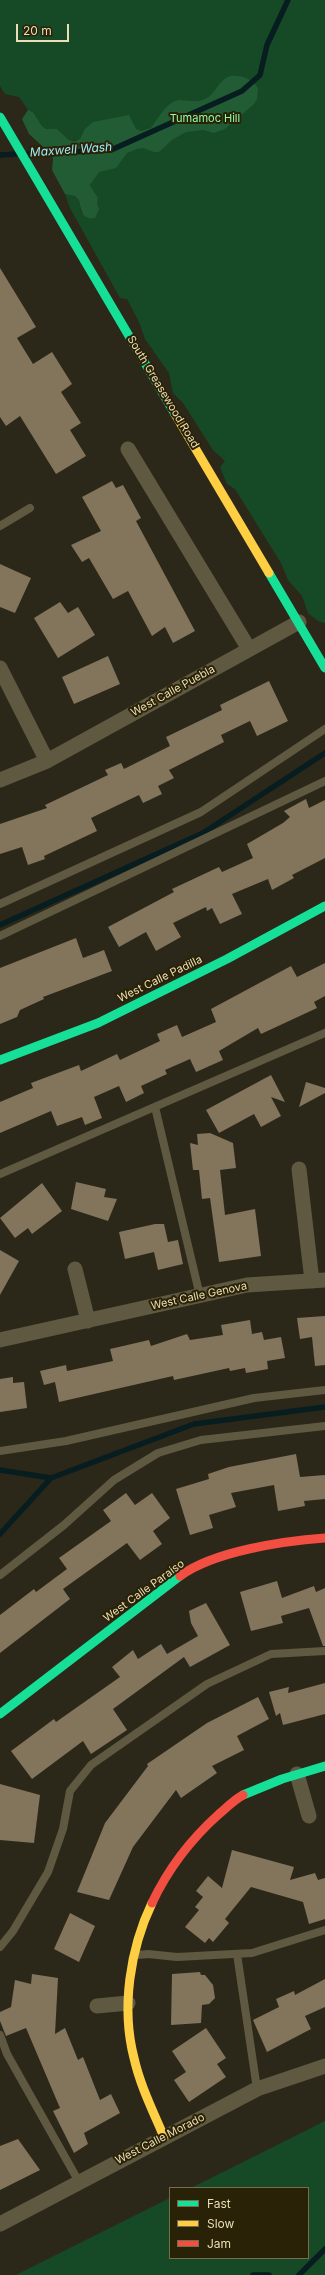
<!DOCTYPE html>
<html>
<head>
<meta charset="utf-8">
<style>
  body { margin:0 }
  #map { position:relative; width:325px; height:2275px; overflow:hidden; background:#2c2819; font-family:Inter,sans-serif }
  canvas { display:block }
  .legend { position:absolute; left:169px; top:2187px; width:140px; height:72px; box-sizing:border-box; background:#2a2207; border:1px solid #776d4d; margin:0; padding:5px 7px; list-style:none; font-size:12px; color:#ebdeb6 }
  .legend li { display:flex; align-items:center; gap:8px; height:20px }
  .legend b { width:20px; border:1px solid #776d4d }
  .scale { position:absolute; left:16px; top:24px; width:53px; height:18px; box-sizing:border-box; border:2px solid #ebdeb6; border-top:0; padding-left:5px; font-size:12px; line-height:14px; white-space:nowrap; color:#ebdeb6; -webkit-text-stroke:3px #2a2207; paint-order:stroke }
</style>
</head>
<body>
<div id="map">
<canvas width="325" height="2275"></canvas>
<ul class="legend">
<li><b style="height:5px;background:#16e098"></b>Fast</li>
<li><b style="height:5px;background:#ffcf43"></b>Slow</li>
<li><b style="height:5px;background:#f24e42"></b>Jam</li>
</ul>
<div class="scale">20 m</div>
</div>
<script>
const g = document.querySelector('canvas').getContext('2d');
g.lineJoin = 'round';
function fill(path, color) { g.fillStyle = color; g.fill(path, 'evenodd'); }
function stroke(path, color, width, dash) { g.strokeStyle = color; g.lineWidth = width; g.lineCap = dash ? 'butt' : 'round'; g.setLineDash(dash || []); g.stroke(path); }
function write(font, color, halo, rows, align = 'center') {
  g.font = font + ' Inter,sans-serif'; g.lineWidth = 4; g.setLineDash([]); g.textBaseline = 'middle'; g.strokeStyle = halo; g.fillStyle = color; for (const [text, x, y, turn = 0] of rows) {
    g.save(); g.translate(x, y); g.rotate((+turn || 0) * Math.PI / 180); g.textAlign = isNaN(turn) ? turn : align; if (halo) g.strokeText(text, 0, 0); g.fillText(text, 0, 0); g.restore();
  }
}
const green = new Path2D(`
  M0 0H325V623L318 621 308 613 302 596 288 580 281 563 235 489 227 484 220 467 225 461 213 450 183 403 173 393 169 373 145 339 139 322 127 299 120 298 70 208 65 194 75 196 79 200 81 212 97 204 98 198 90 185 95 176 78 140H69L57 129H46L42 126 33 112 28 110 19 97 5 94 0 86Z
  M325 2121V2275H16L170 2198V2258H308V2188H191Z`);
const forest = new Path2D(`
  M231 76C243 75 251 79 258 88L257 99 254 104 225 129 214 133 203 130 186 132 172 140 159 152H154L143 148 137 149 127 153 116 168 99 172 90 185 98 198 97 204 99 209 95 218C82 220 81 210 79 200L75 196 65 194 52 170 53 159 51 154 29 134 22 119 28 110 33 112 42 126 46 129H57L69 140 75 141 80 139 85 129 93 122 129 115 136 129 141 131 151 128C157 120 167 101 179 100 189 100 197 104 207 98 216 93 219 79 231 76Z`);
const stream = new Path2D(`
  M28 154 111 150 242 91 260 75 267 45 288 0
  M0 155 16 154
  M0 925 203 833 325 753
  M0 1470 51 1478
  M0 1534 51 1478 194 1424 325 1407
  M253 2275H269
  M299 2275 325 2249`);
const building = new Path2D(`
  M0 268 36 327 17 338 33 364 52 352 72 384 61 392 81 423 70 430 86 456 56 474 20 416 6 426 0 417Z
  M112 481 116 488 123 485 141 518 136 521 195 631 173 643 165 627 152 636 128 591 113 599 89 558 82 562 71 545 101 531 82 497Z
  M0 564 31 578 15 613 0 607Z
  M60 602 68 613 78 607 95 635 58 658 34 618Z
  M108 656 120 684 74 704 62 677Z
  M269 681 288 721 257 736 250 721 221 735 224 742 169 770 174 778 158 786 162 794 143 803 139 795 91 818 97 831 44 856 45 859 28 865 22 847 0 854V824L47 808 45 805 108 775 105 770 121 763 124 769 170 746 166 737 222 710 220 705Z
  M306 799 309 808 325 800V858L292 875 294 878 272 890 268 879 232 894 242 914 220 924 212 908 207 911 206 907 173 923 181 937 156 951 146 932 119 947 108 927 174 892 172 889 219 867 222 872 253 858 247 844 283 823 290 817 284 811Z
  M76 938 83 958 104 950 112 971 43 997 44 999 20 1010 17 1017 0 1024V968Z
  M325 963V996L314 1002 317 1008 261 1034 258 1028 219 1051 223 1060 196 1072 190 1059 165 1070 167 1074 141 1086 144 1093 126 1102 119 1086 94 1097 102 1118 85 1125 82 1117 57 1126 51 1111 0 1133V1102L33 1088 31 1083 79 1065 81 1071 117 1054 120 1060 160 1041 157 1034 177 1025 182 1037 216 1022 211 1009 291 966 297 977Z
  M271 1075 285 1102 271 1097 281 1116 261 1127 254 1114 219 1133 206 1110Z
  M306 1082 325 1088V1093L299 1107Z
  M210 1133 233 1143 236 1168 220 1170 225 1215 255 1209 261 1256 219 1262 210 1198 202 1199 199 1170H193L190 1143 198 1145 197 1134Z
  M76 1182 106 1189 104 1197 117 1199 108 1221 71 1209Z
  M42 1183 62 1211 32 1234 28 1228 15 1238 0 1218Z
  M155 1224H164L168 1242 178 1240 183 1264 158 1270 154 1252 125 1259 119 1232Z
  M0 1250 19 1261 0 1295Z
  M325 1316V1365L315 1366 312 1337 300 1339 297 1318Z
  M250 1320 252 1334 262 1332 264 1340 281 1337 285 1358 267 1361 268 1369 246 1373 245 1368 230 1371 229 1368 174 1380 173 1376 59 1402 55 1382 44 1385 40 1371 66 1365 67 1371 113 1361 110 1349 149 1340 151 1346 187 1334 190 1340 223 1335 221 1325Z
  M13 1377V1383L24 1382 27 1408 0 1412V1379Z
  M296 1454 300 1477 325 1475V1499L304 1501 305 1506 278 1511 274 1485 231 1493 236 1507 209 1515 213 1528 190 1535 176 1489 209 1479 208 1474 229 1467Z
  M126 1493 135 1505 152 1493 170 1518 153 1531 162 1544 140 1560 127 1543 63 1589 70 1599 0 1653V1615L34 1589 36 1592 67 1569 59 1558 111 1521 103 1510Z
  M277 1581 282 1598 314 1586 316 1592 325 1588V1646H323L309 1608 281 1616 283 1623 251 1631 240 1592Z
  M206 1603 230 1645 190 1667 184 1657 113 1709 127 1730 91 1754 83 1741 32 1779 11 1751 54 1719 56 1722 120 1677 112 1667 133 1650 138 1659 161 1644 167 1654 198 1636 191 1623 189 1611Z
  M325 1683V1714L283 1725 280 1713 276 1716 269 1692 289 1687 288 1693Z
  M258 1697 269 1719 237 1736 244 1750 212 1766 217 1773 181 1798 176 1790 133 1847 109 1900 77 1892 105 1823 148 1766 147 1764 207 1723Z
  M0 1784 40 1795 34 1843 0 1840Z
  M232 1850 294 1867 290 1880 315 1873 318 1880 325 1878V1919L309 1924 303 1902 251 1887 225 1919 229 1923 213 1942 209 1938 205 1943 185 1927 199 1910 195 1907 203 1897 196 1891 208 1876 222 1888Z
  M70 1913 95 1926 79 1962 54 1949Z
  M200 1972 201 1975H205L213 1985 215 1998 209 2004 202 2005 201 2023 171 2025 172 1974Z
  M32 1974 58 1978 55 2034 65 2028 78 2060 83 2057 100 2100 111 2094 120 2113 84 2133 88 2144 74 2153 53 2111 60 2108 26 2028 6 2036 0 2021V2012L11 2007 15 1980 31 1984Z
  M325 1979V2007L305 2016 311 2029 267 2052 253 2020 279 2007 276 1999 294 1991 295 1995Z
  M206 2028 226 2058 217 2064 226 2077 189 2102 174 2080 186 2072 172 2051Z
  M18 2139 40 2170 0 2190V2146Z`);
const lane = new Path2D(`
  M0 526 30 508
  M0 904 201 812 325 729
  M0 936 325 781
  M155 1107 200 1296
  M0 1174 325 1033
  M0 1451 66 1441 254 1398 325 1390
  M0 1575 64 1525 114 1480 158 1453 201 1440 325 1426
  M0 1947 13 1931 48 1872 63 1829 70 1791 91 1765 207 1684 271 1654 325 1651
  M237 1954 257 2089
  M137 1955 148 1954 177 1957 252 1953 325 1930
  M0 2035 7 2054 79 2182`);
const street = new Path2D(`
  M128 449 249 649
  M0 668 47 761
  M0 780 47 761 299 622
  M299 1169 312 1281
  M75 1269 88 1321
  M0 1340 247 1285 325 1280
  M297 1774 309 1816
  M97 2006 128 2003
  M0 2224 257 2089 325 2066`);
const fast = new Path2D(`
  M0 117 175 414
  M269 573 325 668
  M0 1060 98 1023 227 959 325 906
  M0 1714 180 1576
  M243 1795 282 1779 325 1766`);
const slow = new Path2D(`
  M175 414 269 573
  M152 1903C130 1949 121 2008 134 2058 140 2085 153 2111 164 2137`);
const jam = new Path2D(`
  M180 1576C214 1551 284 1541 325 1538
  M152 1903C168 1869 190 1840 219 1814 226 1808 234 1800 243 1795`);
const parkNames = [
  ["Tumamoc Hill",205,119]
];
const streetNames = [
  ["South Greasewood Road",163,392,59],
  ["West Calle Puebla",173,691,-29],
  ["West Calle Padilla",160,979,-26],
  ["West Calle Genova",199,1296,-12],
  ["West Calle Paraiso",144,1591,-36],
  ["West Calle Morado",160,2139,-27]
];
const waterNames = [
  ["Maxwell Wash",71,150,-4]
];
fill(green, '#164a27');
fill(forest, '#225c34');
stroke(stream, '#071d20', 5.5);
fill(building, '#83745c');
stroke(lane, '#605941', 8);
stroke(street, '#605941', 15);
stroke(fast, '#16e098', 9);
stroke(slow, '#ffcf43', 9);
stroke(jam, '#f24e42', 9);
write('11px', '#89fdaa', '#2a2207', parkNames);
write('11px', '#ebdeb6', '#2a2207', streetNames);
write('italic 12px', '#9deaf9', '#2a2207', waterNames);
</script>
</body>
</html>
